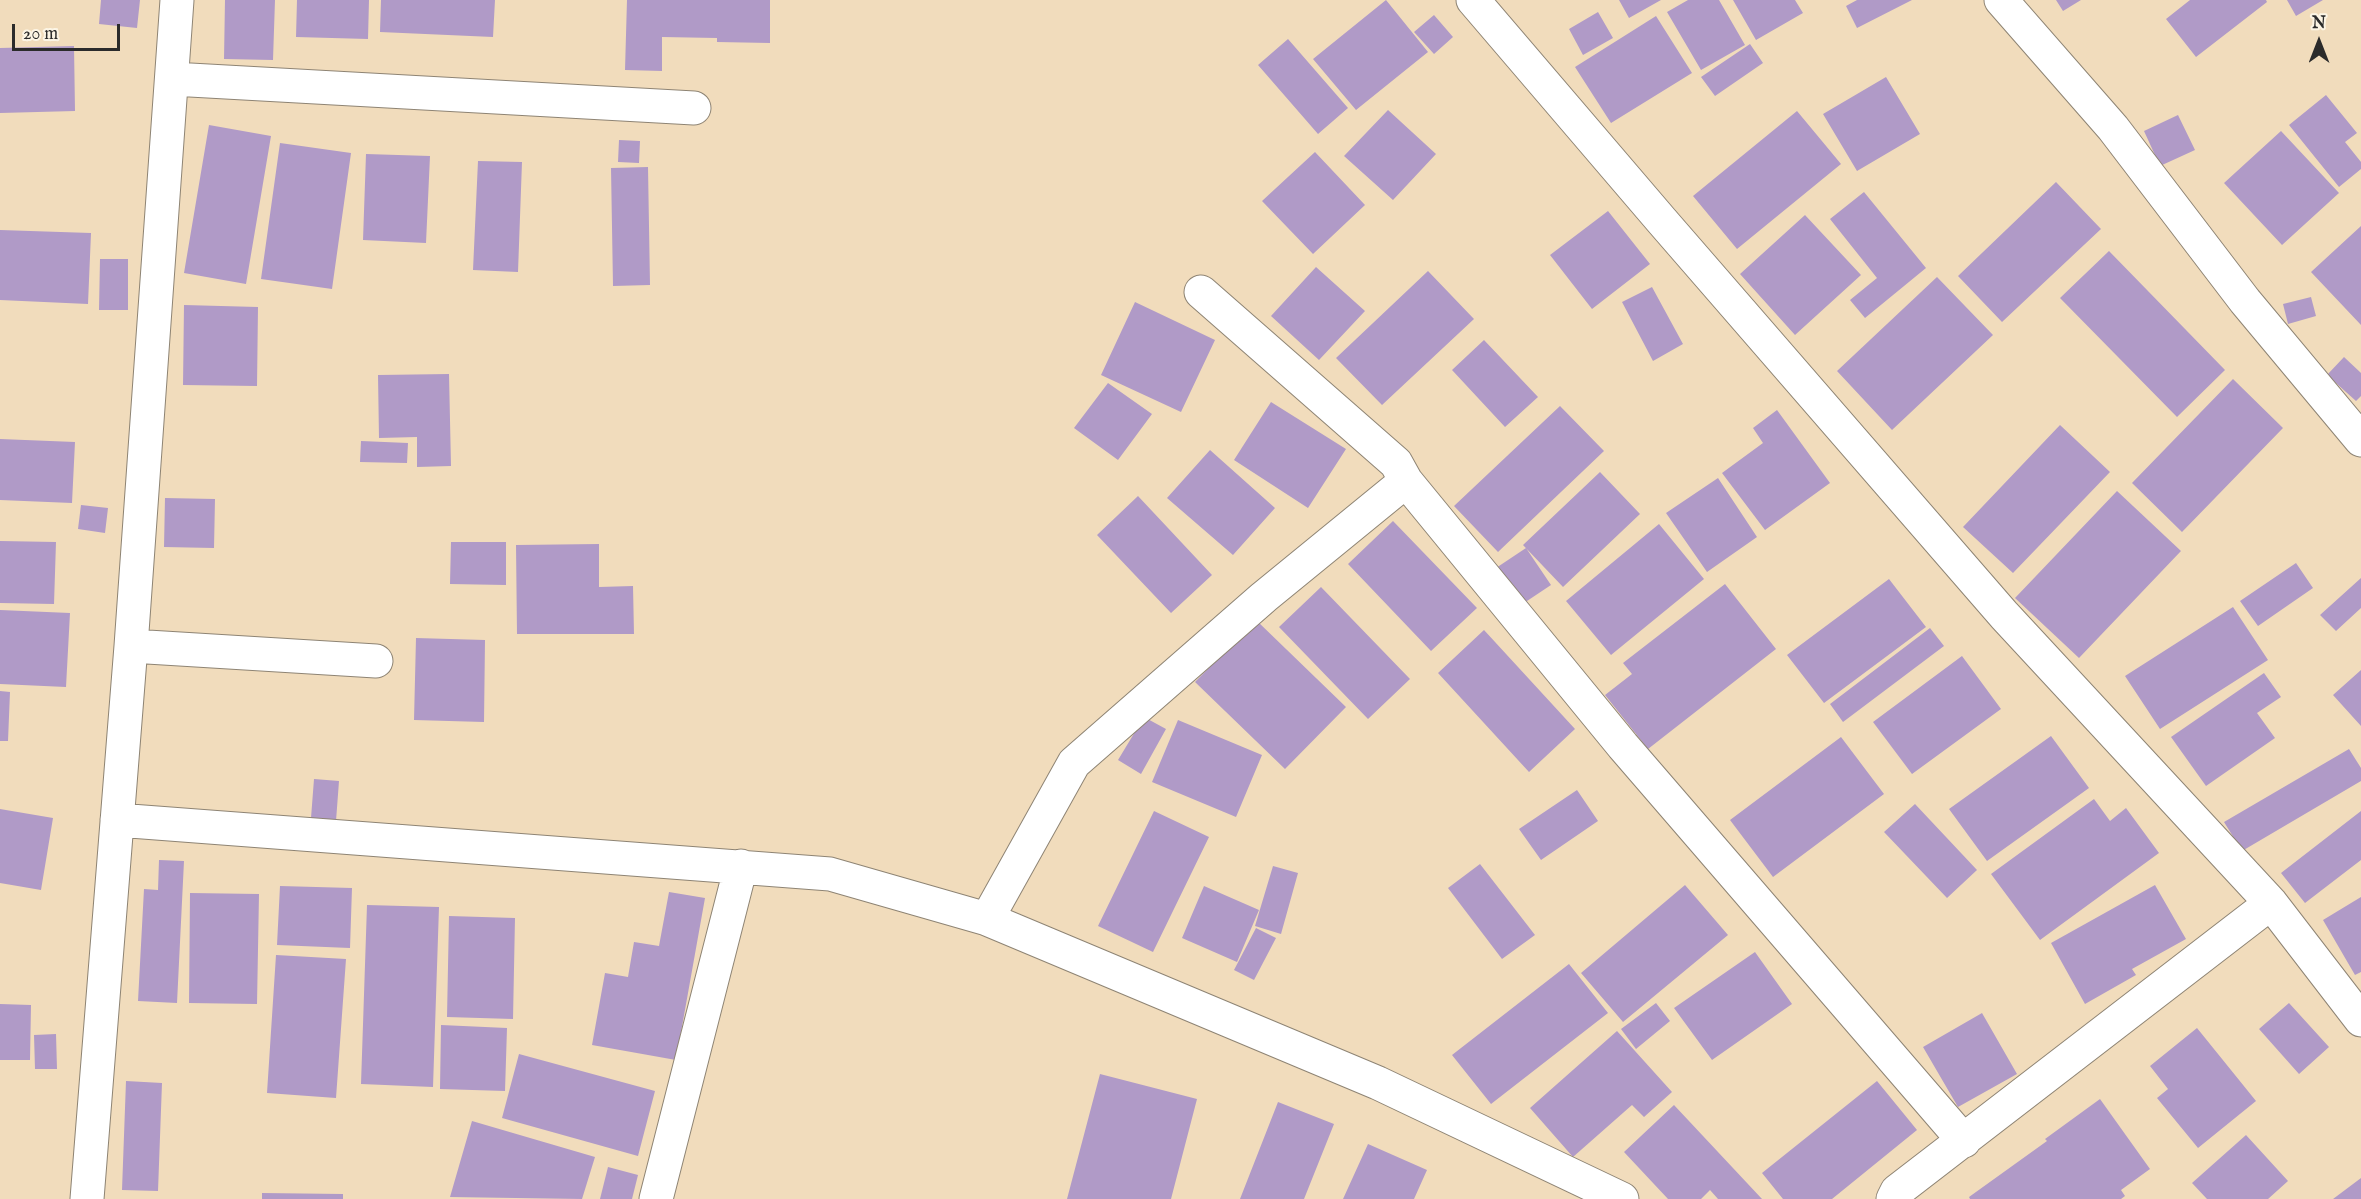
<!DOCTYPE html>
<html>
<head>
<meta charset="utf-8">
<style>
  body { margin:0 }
  #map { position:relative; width:2361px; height:1199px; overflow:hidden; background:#f1dcbc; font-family:"IM FELL English",serif }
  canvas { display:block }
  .north { position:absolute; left:2289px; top:12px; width:60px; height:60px; -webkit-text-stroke:4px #fcf5e5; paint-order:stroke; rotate:0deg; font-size:16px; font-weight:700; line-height:24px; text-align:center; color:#2b2b2b }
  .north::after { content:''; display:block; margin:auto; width:21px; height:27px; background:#2b2b2b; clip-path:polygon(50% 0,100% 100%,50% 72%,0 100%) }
  .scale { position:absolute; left:12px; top:24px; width:108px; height:27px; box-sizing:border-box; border:3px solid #2b2b2b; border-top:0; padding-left:8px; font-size:18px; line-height:21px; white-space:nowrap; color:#2b2b2b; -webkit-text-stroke:4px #fcf5e5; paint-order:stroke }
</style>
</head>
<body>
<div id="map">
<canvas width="2361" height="1199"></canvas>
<div class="north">N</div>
<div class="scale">20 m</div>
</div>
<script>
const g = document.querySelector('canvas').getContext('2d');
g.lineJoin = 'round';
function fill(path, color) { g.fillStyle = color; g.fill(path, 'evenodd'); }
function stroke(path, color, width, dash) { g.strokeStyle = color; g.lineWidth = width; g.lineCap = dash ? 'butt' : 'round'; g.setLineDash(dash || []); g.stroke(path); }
const building = new Path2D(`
  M101 0H140L137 28 99 24Z
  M225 0H275L273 60 224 59Z
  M297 0H369L368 39 296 37Z
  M381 0H495L493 37 380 32Z
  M627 0H770V43L717 42V38L662 37V71L625 70Z
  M1386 0 1428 52 1356 110 1313 59Z
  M1619 0H1661L1629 18Z
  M1688 0H1719L1745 45 1701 70 1667 12Z
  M1733 0H1795L1803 13 1756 40Z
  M1857 0H1912L1857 28 1846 6Z
  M2056 0H2081L2063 11Z
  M2190 0H2266L2267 2 2196 57 2166 19Z
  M2287 0H2323L2296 16Z
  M1598 12 1613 38 1583 55 1569 29Z
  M1434 15 1453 37 1434 54 1414 32Z
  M1656 16 1692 73 1611 123 1575 67Z
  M1288 39 1348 108 1318 134 1258 65Z
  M1750 44 1763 63 1715 96 1701 77Z
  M74 46 75 111 0 113V48Z
  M1886 77 1920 134 1857 171 1823 114Z
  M2326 95 2357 133 2345 142 2361 162V169L2339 187 2289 125Z
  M1388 110 1436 154 1393 200 1344 156Z
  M1797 111 1841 164 1737 249 1693 196Z
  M2178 115 2195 150 2160 166 2144 131Z
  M209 125 271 136 246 284 184 273Z
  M2281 131 2339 193 2282 245 2224 183Z
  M619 140 640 141 639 163 618 162Z
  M280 143 351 153 332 289 261 279Z
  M1315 152 1365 205 1313 254 1262 201Z
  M366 154 430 156 426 243 363 240Z
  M478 161 522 162 518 272 473 270Z
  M648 167 650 285 613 286 611 168Z
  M2056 182 2101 229 2002 322 1958 276Z
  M1864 192 1926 268 1865 318 1850 300 1877 278 1830 219Z
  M1608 211 1650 264 1592 309 1550 255Z
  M1805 215 1861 275 1795 335 1740 274Z
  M2361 226V325L2311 272Z
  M0 230 91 233 88 304 0 300Z
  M2109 251 2225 370 2177 417 2060 298Z
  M100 259H128V310H99Z
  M1316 267 1365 311 1319 360 1271 316Z
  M1428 271 1474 319 1382 405 1336 358Z
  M1937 277 1993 335 1892 430 1837 371Z
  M1652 287 1683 344 1653 361 1622 302Z
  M2311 297 2316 316 2288 324 2283 304Z
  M1135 302 1215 340 1181 412 1101 375Z
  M184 305 258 307 257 386 183 385Z
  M1484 340 1538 397 1505 427 1452 370Z
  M2344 357 2361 373V396L2356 401 2327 375Z
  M449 374 451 466 417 467V437L379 438 378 375Z
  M2233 379 2283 428 2182 532 2132 483Z
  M1108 383 1152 414 1118 460 1074 428Z
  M1271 402 1346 449 1308 508 1234 460Z
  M1560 406 1604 451 1498 552 1454 506Z
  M1777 410 1830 483 1765 530 1722 473 1763 443 1753 428Z
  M2060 425 2110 472 2013 573 1963 527Z
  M0 439 75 442 72 503 0 500Z
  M361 441 408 443 407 463 360 462Z
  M1210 450 1275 508 1233 555 1167 498Z
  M1600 472 1640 514 1563 587 1523 545Z
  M1718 478 1757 537 1707 572 1666 513Z
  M2117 491 2181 551 2079 658 2015 598Z
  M1138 496 1212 575 1171 613 1097 535Z
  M165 498 215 499 214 548 164 547Z
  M81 505 108 508 105 533 78 529Z
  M1393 521 1477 608 1431 651 1348 564Z
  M1659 524 1704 579 1611 655 1566 601Z
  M0 541 56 542 54 604 0 603Z
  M451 542H506V585L450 584Z
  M599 544V587L633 586 634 634H517L516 545Z
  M1526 548 1551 585 1518 607 1493 570Z
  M2296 563 2313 588 2258 626 2240 601Z
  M2361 578V608L2336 631 2320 615Z
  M1889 579 1926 627 1824 703 1787 655Z
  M1725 584 1776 649 1648 749 1605 695 1632 674 1623 663Z
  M1321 587 1410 679 1368 719 1279 627Z
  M2233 607 2268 660 2160 729 2125 676Z
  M0 610 70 613 66 687 0 684Z
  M1256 620 1346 707 1285 769 1195 682Z
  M1930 628 1944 646 1843 722 1830 704Z
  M1484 630 1575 729 1529 772 1438 673Z
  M416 638 485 640 484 722 414 720Z
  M1962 656 2001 709 1912 774 1873 722Z
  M2361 670V726L2333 695Z
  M2264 673 2281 697 2257 713 2275 738 2206 786 2171 737Z
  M0 691 10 692 8 741H0Z
  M1144 717 1166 729 1141 774 1118 760Z
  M1178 720 1262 755 1236 817 1152 782Z
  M2051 736 2089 788 1987 861 1949 809Z
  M1841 737 1884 794 1773 877 1730 820Z
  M2349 749 2361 768V781L2242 851 2224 822Z
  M314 779 339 781 336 821 311 818Z
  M1577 790 1598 821 1541 860 1519 829Z
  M2094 799 2110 821 2126 808 2159 853 2040 940 1991 874Z
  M1915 804 1977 870 1947 898 1884 832Z
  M0 809 53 818 41 890 0 883Z
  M1154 811 1209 837 1153 952 1098 926Z
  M2361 811V860L2305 903 2281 873Z
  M159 860 184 861 177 1003 138 1001 144 889 158 890Z
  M1480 864 1535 935 1502 959 1448 888Z
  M1273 866 1298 873 1281 934 1255 926Z
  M1685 885 1728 935 1623 1022 1581 973Z
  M2155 885 2186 939 2132 969 2136 975 2085 1004 2051 943Z
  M280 886 352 888 350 948 277 945Z
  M1204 886 1259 910 1237 962 1182 938Z
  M669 892 705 898 676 1060 592 1045 605 973 628 977 634 942 659 946Z
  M190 893 259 894 257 1004 189 1003Z
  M2361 897V972L2355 975 2323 920Z
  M367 905 439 907 433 1087 361 1084Z
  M449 916 515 918 513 1019 447 1017Z
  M1256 928 1276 938 1254 980 1234 970Z
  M1755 952 1792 1004 1712 1060 1674 1008Z
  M276 955 346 959 336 1098 267 1093Z
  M1569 964 1608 1013 1491 1104 1452 1055Z
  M1656 1003 1670 1021 1636 1049 1621 1029Z
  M2289 1003 2329 1047 2299 1074 2259 1029Z
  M0 1004 31 1005 30 1060H0Z
  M1982 1013 2017 1074 1958 1107 1923 1047Z
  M441 1025 507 1028 505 1091 440 1089Z
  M2197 1028 2256 1101 2198 1148 2157 1098 2168 1089 2150 1066Z
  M1617 1031 1672 1092 1644 1117 1632 1105 1573 1157 1530 1108Z
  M56 1034 57 1069H35L34 1035Z
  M519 1054 655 1091 638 1156 502 1118Z
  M1100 1074 1197 1099 1171 1199H1067Z
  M126 1081 162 1083 158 1191 122 1190Z
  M1877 1081 1917 1130 1832 1199H1783L1762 1173Z
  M2100 1099 2150 1169 2121 1190 2125 1196 2121 1199H1970L1969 1197 2047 1141 2045 1139Z
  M1278 1102 1334 1124 1304 1199H1240Z
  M1674 1105 1762 1199H1718L1710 1190 1701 1199H1668L1624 1152Z
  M472 1121 595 1157 582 1199 450 1197Z
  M2246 1135 2288 1181 2268 1199H2207L2192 1183Z
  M1368 1144 1427 1170 1414 1199H1343Z
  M608 1167 638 1175 632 1199H600Z
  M2361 1178V1199H2333Z
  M262 1193 343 1194V1199H262Z`);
const minor = new Path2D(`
  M1473 0 1662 221 2004 615 2271 903 2361 1020
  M2001 0 2113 128 2245 301 2361 440
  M172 79 694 108
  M1201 292 1396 463 1406 481 1623 746 1964 1141
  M131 646 376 661
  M117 820 830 874 987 919 1378 1083 1622 1199
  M987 919 1074 763 1264 597 1406 481
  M87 1199 131 646 177 0
  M656 1199 741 866
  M1893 1199 1897 1191 2271 903`);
fill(building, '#b09ac7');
stroke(minor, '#8e8474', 35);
stroke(minor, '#fff', 33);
</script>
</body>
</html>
